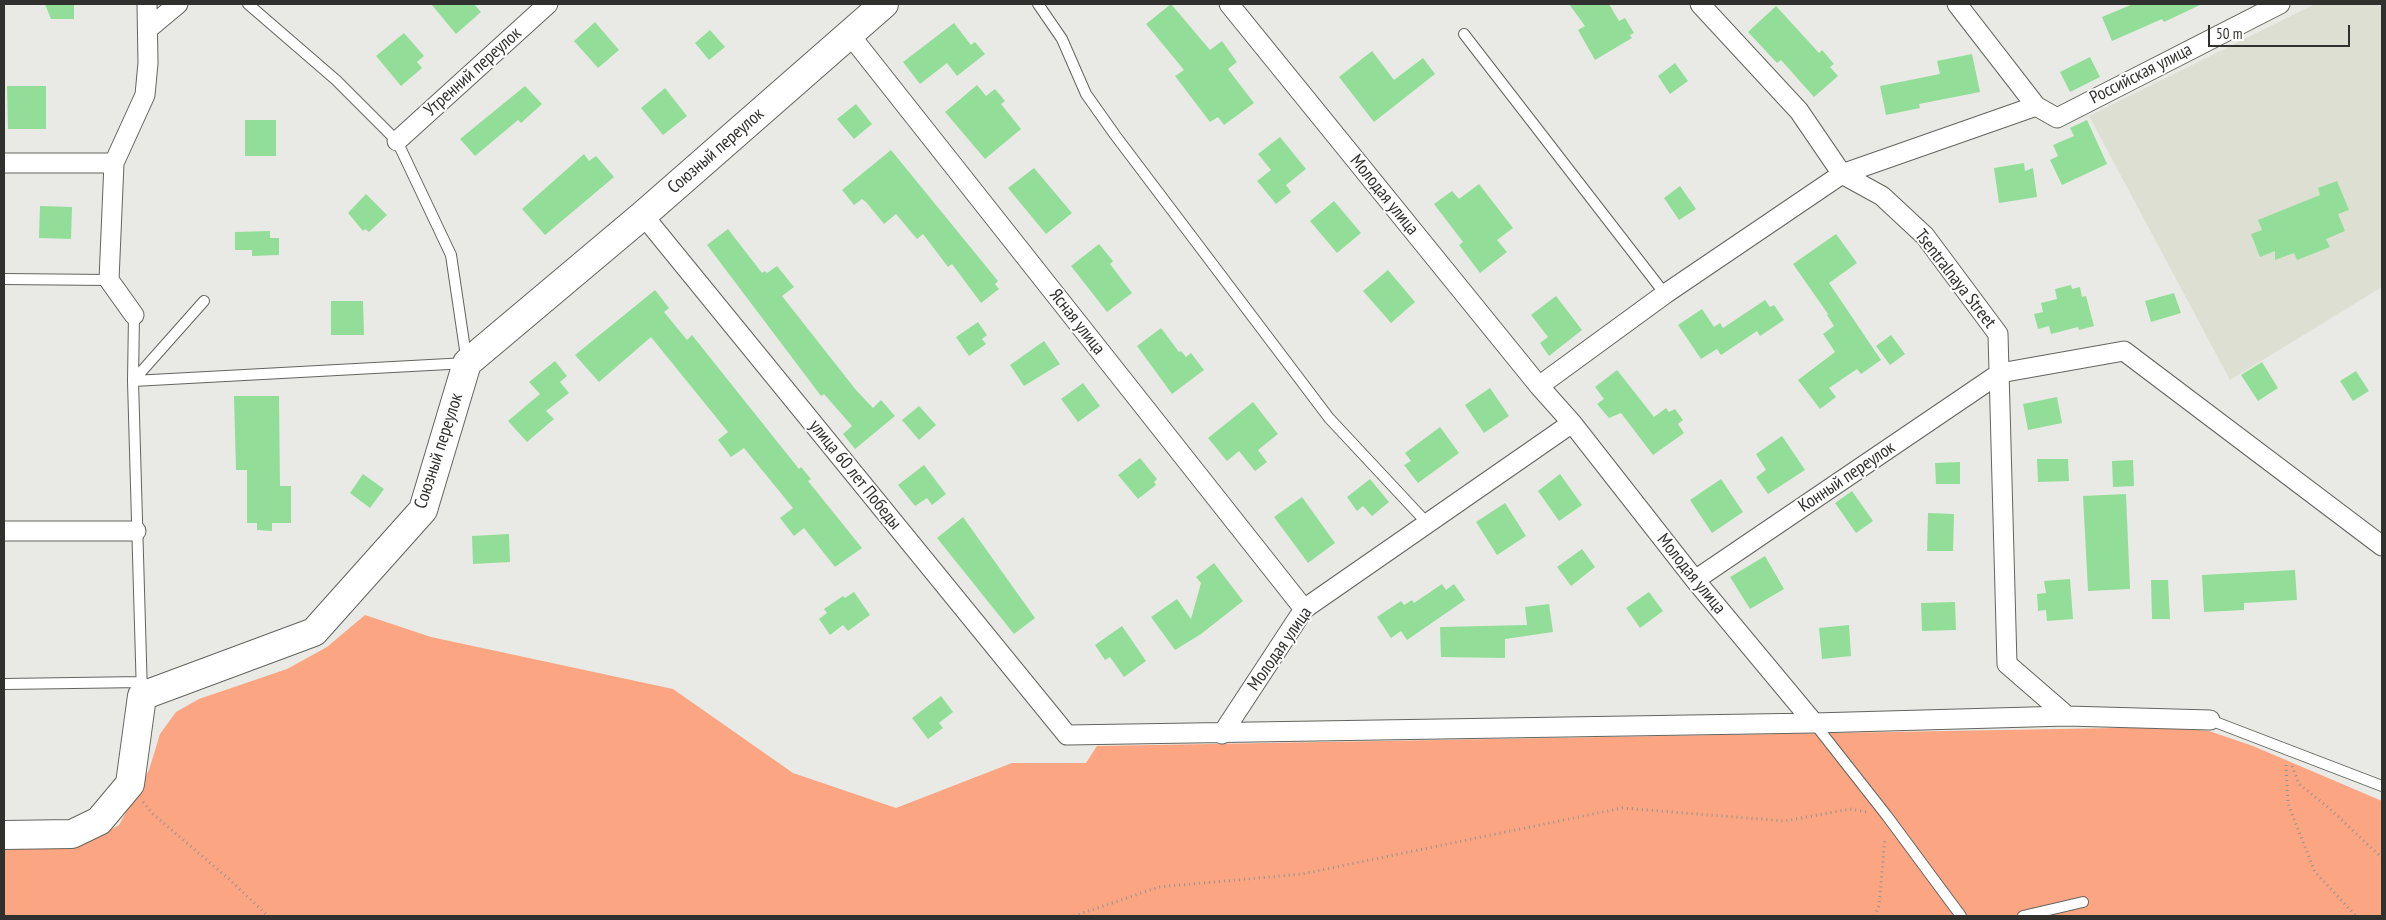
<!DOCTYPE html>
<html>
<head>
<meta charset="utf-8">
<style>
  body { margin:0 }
  #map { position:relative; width:2386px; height:920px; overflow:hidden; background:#e9eae5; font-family:"PT Sans Narrow",sans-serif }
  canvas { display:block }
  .frame { position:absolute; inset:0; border:5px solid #30302e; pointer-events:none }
  .scale { position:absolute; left:2208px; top:25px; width:142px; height:22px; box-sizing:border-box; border:2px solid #30302e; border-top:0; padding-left:6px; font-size:15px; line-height:18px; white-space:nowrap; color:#30302e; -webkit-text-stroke:4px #fff; paint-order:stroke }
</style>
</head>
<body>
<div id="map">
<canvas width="2386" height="920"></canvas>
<div class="frame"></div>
<div class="scale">50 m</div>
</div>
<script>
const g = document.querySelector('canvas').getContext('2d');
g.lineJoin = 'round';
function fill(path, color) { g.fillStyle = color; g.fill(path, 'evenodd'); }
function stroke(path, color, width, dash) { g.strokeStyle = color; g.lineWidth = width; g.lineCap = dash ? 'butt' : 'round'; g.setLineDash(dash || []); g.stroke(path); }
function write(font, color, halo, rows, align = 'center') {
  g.font = font + ' "PT Sans Narrow",sans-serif'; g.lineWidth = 4; g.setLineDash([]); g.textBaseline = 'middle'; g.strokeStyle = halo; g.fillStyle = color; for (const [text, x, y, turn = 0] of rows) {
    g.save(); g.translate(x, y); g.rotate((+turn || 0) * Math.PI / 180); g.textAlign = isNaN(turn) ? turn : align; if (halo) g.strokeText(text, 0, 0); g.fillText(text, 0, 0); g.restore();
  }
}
const built = new Path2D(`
  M2315 4H2382V287L2230 380 2089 116Z`);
const green = new Path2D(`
  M365 615 431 637 673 689 793 773 896 808 1012 763H1086L1097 746 2172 727 2209 731 2253 746 2382 801V916H4V848L85 844 119 825 149 770 160 734 176 712 199 699 287 669 327 647Z`);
const building = new Path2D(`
  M45 4H74V19H51Z
  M431 4H474L481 12 456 34Z
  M1171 4 1210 50 1222 41 1237 62 1228 69 1254 103 1224 125 1218 117 1210 122 1175 76 1184 70 1146 24Z
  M1569 4H1609L1619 21 1625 18 1634 33 1630 35 1632 38 1595 60 1578 30 1585 26Z
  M2133 4H2202L2164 22 2162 19 2112 41 2102 17Z
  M1776 6 1819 53 1822 50 1834 64 1830 67 1838 76 1814 97 1781 60 1777 63 1748 32Z
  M595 22 619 50 598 68 574 41Z
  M954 23 971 45 975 42 985 54 957 76 947 63 920 84 903 62Z
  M710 30 725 47 709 60 695 43Z
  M404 33 424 56 417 62 422 68 401 86 376 56Z
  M1372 51 1394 80 1423 58 1435 74 1374 122 1339 77Z
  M1972 54 1980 92 1919 104 1920 108 1886 115 1880 86 1940 74 1937 61Z
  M2090 57 2100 77 2070 92 2060 72Z
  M1675 63 1688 81 1670 94 1658 76Z
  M977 85 986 96 995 89 1005 101 1001 104 1021 129 985 159 945 112Z
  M7 86H46V129H8Z
  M525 86 542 104 521 123 518 120 475 156 460 139Z
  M665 88 687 116 663 135 641 108Z
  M856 104 872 124 854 139 837 119Z
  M245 120H276V156H245Z
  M2087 120 2107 164 2062 185 2050 160 2058 156 2053 145 2074 136 2070 128Z
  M1280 137 1306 169 1286 185 1291 192 1276 204 1257 181 1271 170 1258 154Z
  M891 150 998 281 995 284 999 289 981 303 952 264 948 267 923 234 917 239 896 214 884 224 866 202 862 199 854 205 842 190Z
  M584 154 589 161 596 156 614 177 545 235 522 209Z
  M2024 163 2025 171 2033 168 2037 197 1999 203 1994 168Z
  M1034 168 1072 213 1046 234 1008 188Z
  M2337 181 2349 210 2338 214 2345 231 2326 239 2330 247 2297 260 2294 253 2275 260V251L2260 257 2251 234 2262 230 2258 220 2320 195 2318 188Z
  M1479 184 1513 228 1497 240 1507 252 1480 273 1459 245 1463 242 1434 204 1452 191 1459 199Z
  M1680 186 1696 209 1679 220 1664 198Z
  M366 194 387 215 369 232 365 229 363 231 348 213Z
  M1334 201 1361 233 1337 253 1310 221Z
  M40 206 72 207 71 239 39 238Z
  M728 229 762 273 765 271 767 273 777 266 794 287 782 296 856 390 873 408 881 400 895 416 855 449 843 434 852 426 824 394 821 396 707 245Z
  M270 231V238H279V255L252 256V250H235V232Z
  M1836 234 1857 263 1829 283 1881 360 1861 374 1857 369 1829 388 1836 397 1820 409 1798 380 1835 352 1823 334 1834 326 1827 315 1828 314 1793 264Z
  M1099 244 1113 261 1110 264 1132 293 1107 312 1071 266Z
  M1388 270 1415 302 1391 323 1363 291Z
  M2071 285 2072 289 2080 287 2082 297 2086 296 2094 326 2079 330 2078 327 2051 334 2049 326 2038 329 2034 314 2043 312 2041 303 2057 299 2055 289Z
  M655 290 669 308 664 312 687 340 692 335 799 469 801 467 811 479 808 481 862 548 835 567 804 528 794 536 780 518 793 508 744 448 731 457 718 440 728 432 651 337 599 382 575 355Z
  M2174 293 2181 313 2151 322 2145 301Z
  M1556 296 1582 330 1549 356 1540 343 1548 337 1531 315Z
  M1765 300 1770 307 1774 305 1784 320 1760 336 1757 331 1721 355 1717 349 1701 359 1678 325 1702 309 1714 327 1720 323 1723 328Z
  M331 301H363L364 335H331Z
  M978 322 987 335 982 339 986 344 969 356 956 337Z
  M1161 328 1179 352 1181 351 1186 357 1191 353 1204 370 1172 394 1137 346Z
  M1891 335 1905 354 1890 365 1876 346Z
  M1044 341 1060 364 1024 386 1010 365Z
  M555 361 567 376 560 382 569 393 546 411 554 419 527 442 508 421 540 394 529 382Z
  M2262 362 2278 388 2258 401 2241 375Z
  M1617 370 1654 417 1666 408 1669 412 1675 409 1683 420 1678 424 1684 433 1653 455 1621 413 1609 418 1597 404 1604 399 1595 387Z
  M2356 371 2369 391 2353 401 2340 381Z
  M1083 383 1100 406 1078 422 1061 399Z
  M1490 388 1509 416 1484 433 1465 405Z
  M234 396H279L280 486H291V523H272V531L257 530V523H247V470H236Z
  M2057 397 2062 423 2028 430 2023 404Z
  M1253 402 1278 434 1258 450 1267 462 1255 471 1239 451 1227 461 1208 438Z
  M919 406 936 425 919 440 902 420Z
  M1440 427 1459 453 1418 483 1404 465 1411 461 1405 453Z
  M1782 436 1805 470 1768 494 1756 477 1766 470 1756 454Z
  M1140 458 1157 479 1154 482 1156 485 1138 499 1118 475Z
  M2037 459H2068L2069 481 2038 482Z
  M2133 460 2134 486 2113 487 2112 461Z
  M1960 462V484H1936L1935 463Z
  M924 465 946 494 932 505 927 498 915 506 898 485Z
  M363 474 384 489 370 508 350 493Z
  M1560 474 1582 505 1559 521 1538 491Z
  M1370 479 1389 502 1372 516 1363 506 1357 511 1347 497Z
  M1721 479 1743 512 1712 533 1690 500Z
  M1852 491 1873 521 1856 533 1835 503Z
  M2126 494 2130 589 2088 591 2083 496Z
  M1302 497 1335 543 1308 563 1274 517Z
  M1505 503 1526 536 1497 555 1476 522Z
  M1928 513 1954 514 1953 551H1927Z
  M963 517 1035 618 1014 634 937 538Z
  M509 534 510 562 473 564 472 536Z
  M1582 549 1595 567 1571 586 1557 567Z
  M1765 556 1784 589 1750 609 1730 577Z
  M1214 563 1243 601 1201 634 1175 650 1151 617 1177 599 1191 619 1201 583 1196 577Z
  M2295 570 2297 600 2244 603V610L2204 612 2202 575Z
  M2070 579 2073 619 2047 621 2046 610 2038 611 2037 594 2046 593 2044 581Z
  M2151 580H2168L2170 619H2152Z
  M1442 584 1446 590 1454 584 1465 600 1407 640 1401 631 1391 638 1377 617 1401 601 1404 605 1412 600 1414 603Z
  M854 592 870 615 848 631 843 625 830 635 819 619 827 613 824 609 843 596 845 598Z
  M1649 592 1663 611 1640 628 1626 608Z
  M1955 602 1956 630 1922 631 1921 603Z
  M1549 604 1553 632 1505 639V658L1441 657 1440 627 1527 625 1525 607Z
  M1849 625 1851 656 1822 659 1819 628Z
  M1122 626 1146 661 1124 677 1110 657 1105 660 1095 645Z
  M941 696 953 712 939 723 943 728 928 739 912 718Z`);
const path = new Path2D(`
  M2286 765 2288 804 2315 872 2356 916
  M2292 766 2299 784 2329 808 2382 858
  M143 802 153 814 229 879 268 916
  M1074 916 1159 887 1302 874 1622 808 1785 821 1850 809 1867 812
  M1874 916 1879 906 1885 838`);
const lane = new Path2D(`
  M1038 4 1062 39 1086 94 1115 135 1329 418 1428 524
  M1464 34 1665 294
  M4 279 109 280
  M204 301 133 381 467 363 451 255 397 141 336 80 248 4
  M134 315 133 381 142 695
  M4 684 143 682
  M2210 720 2382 786
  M1814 723 1887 816 1961 916
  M2023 916 2083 902`);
const street = new Path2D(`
  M1229 4 1539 386 1572 423 1695 580 1814 723
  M1700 4 1799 111 1842 174 1882 196 1925 236 1998 334 2007 664 2067 716
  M1957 4 2036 106 2057 118 2280 4
  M148 29 178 4
  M850 35 1304 609
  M397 141 548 4
  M4 163H114
  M643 215 1067 735 1814 723 2067 716 2210 720
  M134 315 109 280 114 163 145 95 148 63 147 4
  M1539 386 1665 294 1842 174 2036 106
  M4 531H136
  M1695 580 2000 373 2124 351 2382 546
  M1222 734 1304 609 1572 423`);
const secondary = new Path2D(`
  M4 835 72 834 99 821 130 784 142 696 314 632 423 510 467 363 643 215 884 4`);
const streetNames = [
  ["Утренний переулок",473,72,-42],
  ["Российская улица",2141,74,-27],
  ["Союзный переулок",716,151,-41],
  ["Молодая улица",1384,195,51],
  ["Tsentralnaya Street",1955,279,52],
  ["Ясная улица",1077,322,52],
  ["Союзный переулок",439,451,-72],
  ["улица 60 лет Победы",855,475,51],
  ["Конный переулок",1847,477,-34],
  ["Молодая улица",1691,574,51],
  ["Молодая улица",1280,649,-55]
];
fill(built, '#dedfd3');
fill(green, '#fba582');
fill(building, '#92de98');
stroke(lane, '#646460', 12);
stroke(street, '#646460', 21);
stroke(secondary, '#646460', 30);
stroke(path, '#939490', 3, [1, 4]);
stroke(lane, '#fff', 10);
stroke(street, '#fff', 19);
stroke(secondary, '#fff', 28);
write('18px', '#30302e', '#fff', streetNames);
</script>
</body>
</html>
